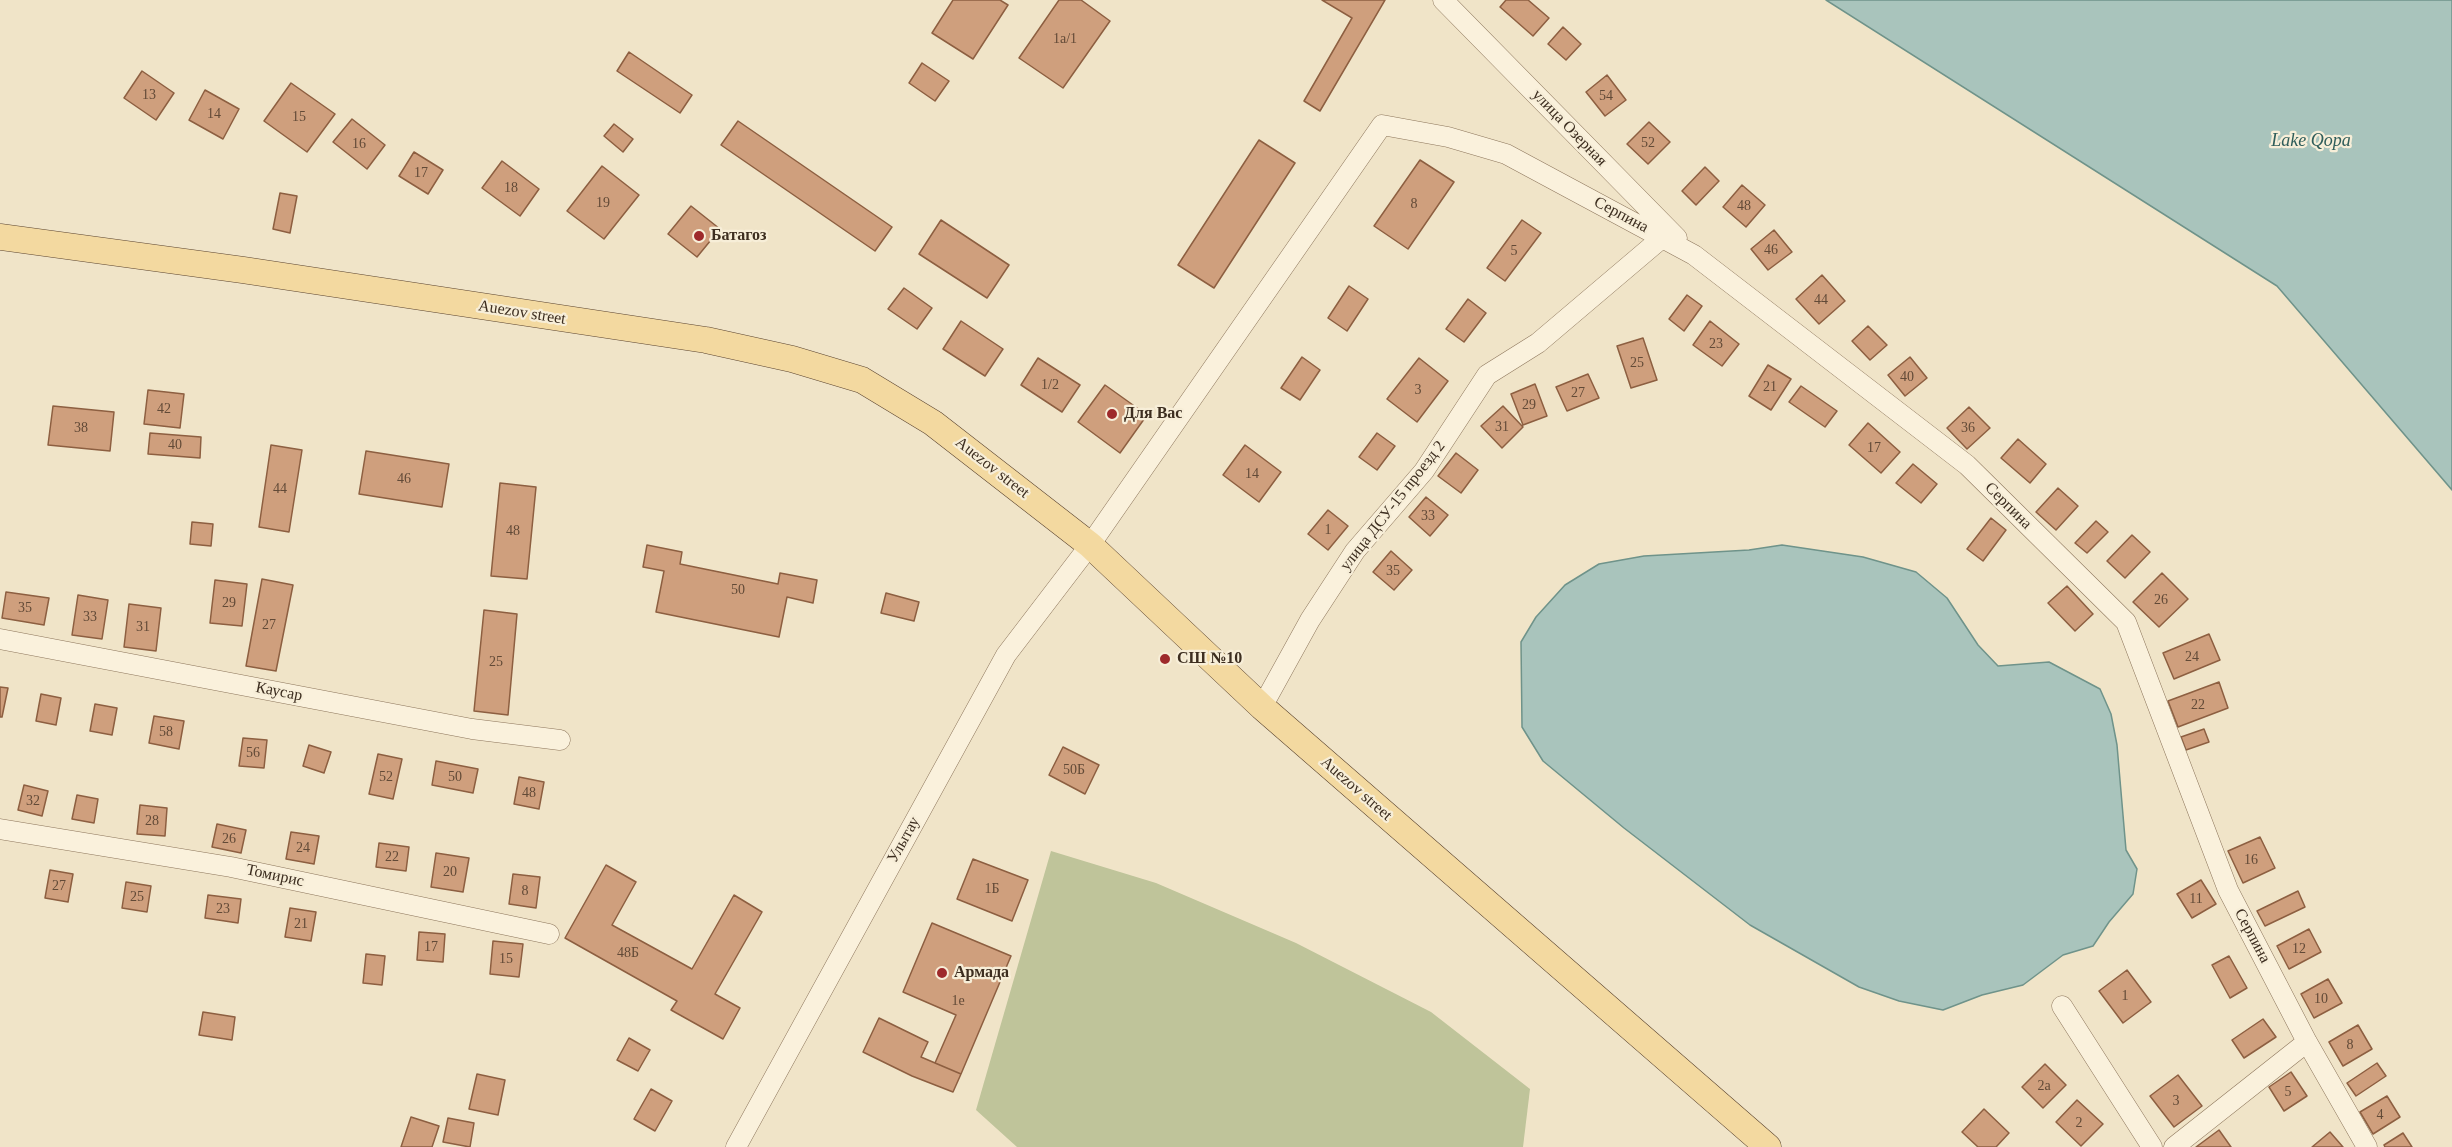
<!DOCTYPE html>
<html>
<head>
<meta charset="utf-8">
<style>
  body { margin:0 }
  canvas { display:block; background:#f0e4c8 }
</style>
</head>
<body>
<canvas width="2452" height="1147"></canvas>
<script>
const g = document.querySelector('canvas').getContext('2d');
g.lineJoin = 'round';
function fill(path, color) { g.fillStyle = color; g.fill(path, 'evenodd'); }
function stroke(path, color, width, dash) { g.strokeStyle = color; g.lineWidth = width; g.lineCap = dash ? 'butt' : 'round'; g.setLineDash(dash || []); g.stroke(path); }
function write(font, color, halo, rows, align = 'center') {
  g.font = font + ' "Times New Roman",serif'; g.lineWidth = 4.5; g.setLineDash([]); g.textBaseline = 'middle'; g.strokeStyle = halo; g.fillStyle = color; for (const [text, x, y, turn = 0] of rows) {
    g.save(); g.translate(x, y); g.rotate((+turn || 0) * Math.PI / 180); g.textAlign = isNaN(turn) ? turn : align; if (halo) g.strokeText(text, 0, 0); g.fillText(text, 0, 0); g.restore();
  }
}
const cemetery = new Path2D(`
  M1051 851 1156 883 1296 943 1431 1012 1530 1089 1523 1147H1017L976 1110Z`);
const water = new Path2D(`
  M1826 0H2452V490L2277 286Z
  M1782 545 1863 557 1916 572 1947 598 1978 645 1998 666 2049 662 2100 689 2111 714 2117 745 2126 850 2137 869 2133 894 2109 922 2093 946 2063 955 2023 985 1982 995 1943 1010 1899 1001 1859 987 1750 925 1624 828 1543 761 1522 727 1521 642 1536 617 1565 585 1599 564 1644 556 1749 550Z`);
const building = new Path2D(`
  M953 0H1000L1008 5 973 59 932 33Z
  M1059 0H1081L1110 21 1063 88 1019 58Z
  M1322 0H1385L1320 111 1304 101 1352 18Z
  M1506 0H1528L1549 18 1533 36 1500 7Z
  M1563 27 1581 44 1566 60 1548 44Z
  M629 52 692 95 680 113 617 71Z
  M922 63 949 81 935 101 909 83Z
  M142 71 174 93 156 120 124 98Z
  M1607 75 1626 100 1605 116 1586 92Z
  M291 83 335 114 307 152 264 121Z
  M205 90 239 109 223 139 189 120Z
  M352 119 385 145 367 169 333 142Z
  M738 121 892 227 875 251 721 145Z
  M1649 122 1670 142 1648 164 1627 144Z
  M614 124 633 139 623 152 604 136Z
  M1259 140 1295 163 1214 288 1178 265Z
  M414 152 443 170 428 194 399 176Z
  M1420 160 1454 182 1408 249 1374 226Z
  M502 161 539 189 520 216 482 188Z
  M602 166 639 195 604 239 567 211Z
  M1705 167 1719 181 1696 205 1682 191Z
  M1742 185 1765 205 1746 227 1723 207Z
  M280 193 297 196 290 233 273 229Z
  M691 206 720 229 697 257 668 234Z
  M941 220 1009 265 987 298 919 254Z
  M1522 220 1541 233 1505 281 1487 268Z
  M1774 230 1792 252 1768 270 1751 249Z
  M1822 275 1845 301 1819 324 1796 299Z
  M1349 286 1368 299 1347 331 1328 318Z
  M904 288 932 308 917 329 888 309Z
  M1687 295 1702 306 1684 331 1669 319Z
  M1468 299 1486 313 1464 342 1446 329Z
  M961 321 1003 349 985 376 943 349Z
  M1710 321 1739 344 1722 366 1693 345Z
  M1868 326 1887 345 1870 360 1852 341Z
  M1643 338 1657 380 1631 388 1617 346Z
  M1302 357 1320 370 1300 400 1281 388Z
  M1910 357 1927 378 1905 396 1888 375Z
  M1038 358 1080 385 1062 412 1021 385Z
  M1419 358 1448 381 1417 422 1387 399Z
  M1768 365 1791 379 1771 410 1749 396Z
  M1588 374 1599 398 1567 411 1556 387Z
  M1535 384 1547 416 1523 425 1511 394Z
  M1105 385 1147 415 1120 453 1078 422Z
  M1801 386 1837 411 1825 427 1789 402Z
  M148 390 184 394 180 428 144 424Z
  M53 406 114 412 110 451 48 445Z
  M1503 406 1523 427 1502 448 1481 426Z
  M1969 407 1990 428 1967 449 1947 428Z
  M1868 423 1900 452 1881 473 1849 445Z
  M150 433 201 437 200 458 148 454Z
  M1377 433 1395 446 1377 470 1359 457Z
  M2018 439 2046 464 2030 483 2001 458Z
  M271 445 302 450 289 532 259 527Z
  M1245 445 1281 472 1259 502 1223 475Z
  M366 451 449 464 442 507 359 494Z
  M1456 453 1478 470 1461 493 1438 476Z
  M1913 464 1937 484 1921 503 1896 483Z
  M500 483 536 487 527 579 491 576Z
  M2058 488 2078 506 2056 530 2036 512Z
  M1426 497 1448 515 1430 536 1409 517Z
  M1328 510 1348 526 1328 550 1308 534Z
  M1991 518 2006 530 1983 561 1967 549Z
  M2096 521 2108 532 2087 553 2075 543Z
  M192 522 213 524 211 546 190 544Z
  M2132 535 2150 552 2125 578 2107 561Z
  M647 545 682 552 680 564 778 584 780 573 817 580 813 603 787 597 779 637 656 612 664 571 643 567Z
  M1391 551 1412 570 1394 590 1373 572Z
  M2162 573 2188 599 2159 627 2133 602Z
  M262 579 293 585 276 671 246 666Z
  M215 580 247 584 242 626 210 623Z
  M2067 586 2093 614 2075 631 2048 603Z
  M6 592 49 598 44 625 2 618Z
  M886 593 919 602 914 621 881 613Z
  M78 595 108 600 102 639 72 635Z
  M129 604 161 608 156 651 124 647Z
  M484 610 517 614 508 715 474 711Z
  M2209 634 2220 660 2174 679 2163 653Z
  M2219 682 2228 708 2178 727 2168 701Z
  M0 687 8 688 2 717H0Z
  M41 694 61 698 56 725 36 721Z
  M95 704 117 708 112 735 90 731Z
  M154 716 184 721 179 749 149 743Z
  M2204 729 2209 742 2186 750 2181 737Z
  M243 738 267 740 264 768 239 766Z
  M309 745 331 752 324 773 303 766Z
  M1063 747 1099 765 1085 794 1049 775Z
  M378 754 402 759 393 799 369 794Z
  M436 761 478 769 473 793 432 785Z
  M519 777 544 782 539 809 514 804Z
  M24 785 48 791 42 816 18 810Z
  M77 795 98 799 94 823 72 819Z
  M140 805 167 808 165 836 137 834Z
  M217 824 246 830 241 853 212 847Z
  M291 832 319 836 314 864 286 859Z
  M2260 837 2275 868 2243 883 2228 851Z
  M379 843 409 847 406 871 376 867Z
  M436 853 469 858 463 892 431 887Z
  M973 859 1028 880 1012 921 957 899Z
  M606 865 636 882 612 925 692 969 734 895 762 912 715 994 740 1008 723 1039 671 1010 677 1001 565 938Z
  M50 870 73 874 68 902 45 898Z
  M513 874 540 877 536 908 509 904Z
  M2201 880 2216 904 2192 918 2177 894Z
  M126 882 151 886 147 912 122 908Z
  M2298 891 2305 907 2265 926 2257 911Z
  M208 895 241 899 238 923 205 918Z
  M290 908 316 912 311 941 285 937Z
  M932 923 1011 956 961 1074 935 1063 956 1015 903 992Z
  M2309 929 2321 952 2289 969 2277 946Z
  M419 932 445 934 443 962 417 960Z
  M493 941 523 944 519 977 490 974Z
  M366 954 385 956 382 985 363 983Z
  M2229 956 2247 988 2230 998 2212 965Z
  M2127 970 2151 1002 2123 1023 2099 991Z
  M2328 979 2342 1003 2314 1018 2301 994Z
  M203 1012 235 1017 232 1040 199 1035Z
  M879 1018 928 1042 921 1057 961 1074 953 1092 912 1076 863 1052Z
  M2263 1019 2276 1037 2244 1058 2232 1040Z
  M2358 1025 2372 1049 2343 1066 2329 1042Z
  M629 1038 650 1050 638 1071 617 1060Z
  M2377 1063 2386 1076 2356 1096 2347 1083Z
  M2045 1064 2066 1085 2043 1108 2022 1087Z
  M2291 1072 2307 1096 2284 1111 2269 1087Z
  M477 1074 505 1080 498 1115 469 1109Z
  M2178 1075 2202 1106 2174 1127 2150 1096Z
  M651 1089 672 1101 655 1131 634 1119Z
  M2387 1096 2400 1117 2373 1134 2360 1112Z
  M2077 1100 2103 1124 2081 1146 2056 1122Z
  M1984 1109 2009 1133 1996 1147H1978L1962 1132Z
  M411 1117 439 1126 432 1147H401Z
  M448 1118 474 1123 470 1147 443 1142Z
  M2219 1130 2231 1147H2196Z
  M2330 1132 2343 1147H2312Z
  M2403 1133 2412 1147H2385L2384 1145Z`);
const minor = new Path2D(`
  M1443 0 1677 238
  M0 639 472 729 560 740
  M1262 707 1310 620 1355 551 1424 471 1487 375 1538 343 1663 237
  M0 829 231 867 549 934
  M2062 1006 2152 1147
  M736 1147 1006 655 1090 545 1382 125 1448 137 1506 154 1694 255 1967 465 2126 622 2228 890 2307 1042 2367 1147
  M2174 1147 2307 1042`);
const major = new Path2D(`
  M0 237 243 270 706 340 792 359 862 380 933 423 1090 545 1262 707 1768 1147`);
const markers = [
  [699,236,6,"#9e2a2b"],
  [1112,414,6,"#9e2a2b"],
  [1165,659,6,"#9e2a2b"],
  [942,973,6,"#9e2a2b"]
];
const numberNames = [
  ["1а/1",1065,39],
  ["13",149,95],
  ["54",1606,96],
  ["14",214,114],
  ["15",299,117],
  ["52",1648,143],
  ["16",359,144],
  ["17",421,173],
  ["18",511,188],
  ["19",603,203],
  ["8",1414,204],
  ["48",1744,206],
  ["46",1771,250],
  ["5",1514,251],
  ["44",1821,300],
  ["23",1716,344],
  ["25",1637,363],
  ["40",1907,377],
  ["1/2",1050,385],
  ["21",1770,387],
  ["3",1418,390],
  ["27",1578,393],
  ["29",1529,405],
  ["42",164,409],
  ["31",1502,427],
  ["38",81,428],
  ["36",1968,428],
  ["40",175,445],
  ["17",1874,448],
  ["14",1252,474],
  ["46",404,479],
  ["44",280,489],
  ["33",1428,516],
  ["1",1328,530],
  ["48",513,531],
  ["35",1393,571],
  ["50",738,590],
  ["26",2161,600],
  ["29",229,603],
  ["35",25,608],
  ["33",90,617],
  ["27",269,625],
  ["31",143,627],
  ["24",2192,657],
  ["25",496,662],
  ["22",2198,705],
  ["58",166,732],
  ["56",253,753],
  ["50Б",1074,770],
  ["52",386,777],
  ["50",455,777],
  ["48",529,793],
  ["32",33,801],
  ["28",152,821],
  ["26",229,839],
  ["24",303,848],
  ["22",392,857],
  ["16",2251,860],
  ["20",450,872],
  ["27",59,886],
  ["1Б",992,889],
  ["8",525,891],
  ["25",137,897],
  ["11",2196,899],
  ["23",223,909],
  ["21",301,924],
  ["17",431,947],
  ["12",2299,949],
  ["48Б",628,953],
  ["15",506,959],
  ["1",2125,996],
  ["10",2321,999],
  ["1е",958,1001],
  ["8",2350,1045],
  ["2а",2044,1086],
  ["5",2288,1092],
  ["3",2176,1101],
  ["4",2380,1115],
  ["2",2079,1123]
];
const streetNames = [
  ["улица Озерная",1569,128,46],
  ["Серпина",1621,215,28],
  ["Auezov street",522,313,9],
  ["Auezov street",992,468,38],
  ["улица ДСУ-15 проезд 2",1393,506,-52],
  ["Серпина",2008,506,45],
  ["Каусар",279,692,11],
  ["Auezov street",1356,789,41],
  ["Улытау",904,840,-61],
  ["Томирис",275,876,12],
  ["Серпина",2252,936,62]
];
const poiNames = [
  ["Батагоз",711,236],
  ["Для Вас",1124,414],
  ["СШ №10",1177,659],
  ["Армада",954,973]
];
const waterNames = [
  ["Lake Qopa",2311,141]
];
fill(cemetery, '#bfc49a');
fill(water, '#a9c4bc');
stroke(water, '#6f938a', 1.5);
fill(building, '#cf9f7d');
stroke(building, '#8d5f41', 1.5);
stroke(minor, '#8d765c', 21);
stroke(major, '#5b4430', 27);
stroke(minor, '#faf1dc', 20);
stroke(major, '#f3d9a0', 26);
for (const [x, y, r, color] of markers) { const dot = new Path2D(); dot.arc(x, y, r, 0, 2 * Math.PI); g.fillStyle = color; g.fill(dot); stroke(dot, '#f7eed8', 2); }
write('14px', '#624a37', null, numberNames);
write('16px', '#3d2e20', '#f7eed8', streetNames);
write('bold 16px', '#3d2e20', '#f7eed8', poiNames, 'left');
write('italic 18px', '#2f5d5a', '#f7eed8', waterNames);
</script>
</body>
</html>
